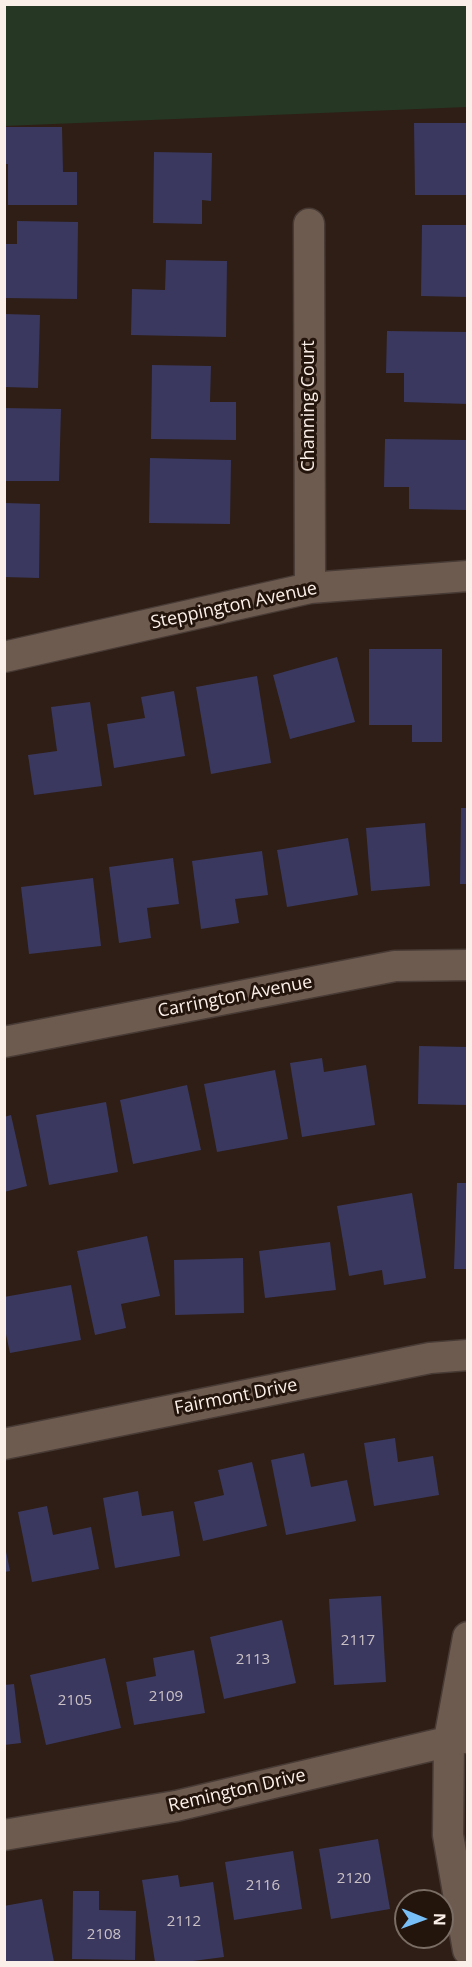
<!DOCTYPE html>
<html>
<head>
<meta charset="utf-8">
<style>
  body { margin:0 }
  #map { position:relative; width:472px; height:1967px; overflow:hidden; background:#2e1e15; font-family:"Open Sans",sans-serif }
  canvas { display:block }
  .frame { position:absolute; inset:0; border:6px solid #fbf0e9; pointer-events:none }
  .north { position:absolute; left:394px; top:1889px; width:60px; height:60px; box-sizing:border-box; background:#24150c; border:2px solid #7a6d64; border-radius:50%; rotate:91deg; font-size:16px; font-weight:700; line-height:24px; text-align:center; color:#fbf0e9 }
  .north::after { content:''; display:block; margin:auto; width:21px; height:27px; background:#78bff7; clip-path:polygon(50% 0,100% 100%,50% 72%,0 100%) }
</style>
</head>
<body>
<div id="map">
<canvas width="472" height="1967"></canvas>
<div class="frame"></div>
<div class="north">N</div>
</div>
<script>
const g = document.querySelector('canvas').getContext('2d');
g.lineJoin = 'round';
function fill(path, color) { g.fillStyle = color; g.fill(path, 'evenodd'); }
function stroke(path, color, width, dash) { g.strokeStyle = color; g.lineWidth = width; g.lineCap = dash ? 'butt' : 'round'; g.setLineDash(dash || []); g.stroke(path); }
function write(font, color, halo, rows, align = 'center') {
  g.font = font + ' "Open Sans",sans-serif'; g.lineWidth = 6; g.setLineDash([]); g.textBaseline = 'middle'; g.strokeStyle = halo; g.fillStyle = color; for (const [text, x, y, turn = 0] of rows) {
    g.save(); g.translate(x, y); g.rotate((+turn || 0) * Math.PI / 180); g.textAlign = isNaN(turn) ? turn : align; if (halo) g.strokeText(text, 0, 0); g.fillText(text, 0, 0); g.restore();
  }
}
const green = new Path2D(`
  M4 5H467V107L5 126Z`);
const building = new Path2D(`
  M414 123H468V195H415Z
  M4 127H62L63 172H77V205H8V164H4Z
  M154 152 212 153 211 201 202 200V224L153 223Z
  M17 221 78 222 77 299 4 298V244H17Z
  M422 225H468V297L421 296Z
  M166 260 227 261 226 337 131 335 132 289 165 290Z
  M4 314 40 315 38 388 4 387Z
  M387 331 468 332V404L404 402V373H386Z
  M152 365 211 366 210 402H236V440L151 439Z
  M4 408 61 409 59 481H4Z
  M385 439 468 440V510L409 509V487H384Z
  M150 458 231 460 230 524 149 523Z
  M4 503 40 504 39 578 4 577Z
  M369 649H442V742H412V725H369Z
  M337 657 355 722 290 739 273 675Z
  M257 676 271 763 211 774 196 687Z
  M174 691 185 756 114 768 107 724 145 718 141 697Z
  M90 702 102 786 34 795 28 755 57 751 51 707Z
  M461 808H468V884H460Z
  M425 823 430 886 371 891 366 828Z
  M348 838 358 895 287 907 277 850Z
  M262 851 268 895 235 899 239 923 201 929 192 861Z
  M173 858 179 904 147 908 151 938 119 943 109 867Z
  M93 878 101 946 29 954 21 887Z
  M419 1046 468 1047V1105L418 1104Z
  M322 1058 324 1072 366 1065 375 1125 302 1137 290 1063Z
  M275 1070 288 1139 217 1152 204 1084Z
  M187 1085 201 1150 133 1164 120 1100Z
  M106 1102 118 1172 49 1185 36 1115Z
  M11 1115 27 1186 4 1192V1117Z
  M457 1183H468V1269H454Z
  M412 1193 426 1278 384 1285 382 1270 349 1276 337 1206Z
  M147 1236 160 1296 121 1304 126 1328 95 1335 77 1251Z
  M330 1242 336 1290 265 1298 259 1251Z
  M243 1258 244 1313 175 1315 174 1260Z
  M71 1285 81 1340 10 1353 4 1325V1297Z
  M395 1438 398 1462 433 1456 439 1495 374 1506 364 1443Z
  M304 1453 311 1487 347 1480 356 1521 286 1535 271 1460Z
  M252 1462 267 1526 203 1541 194 1502 224 1495 218 1470Z
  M138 1491 142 1516 173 1511 180 1556 115 1568 103 1498Z
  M47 1506 53 1535 91 1527 99 1569 32 1582 18 1512Z
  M4 1542 10 1571 4 1572Z
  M381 1596 386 1682 334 1685 329 1599Z
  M282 1620 296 1683 224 1699 210 1637Z
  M194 1650 205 1713 134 1725 126 1682 156 1676 153 1658Z
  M105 1658 121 1728 46 1745 30 1675Z
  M14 1684 21 1743 4 1745V1685Z
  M378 1839 390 1909 331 1919 319 1849Z
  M293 1851 302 1909 234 1920 225 1862Z
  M178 1875 180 1887 213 1882 224 1957 185 1962H155L142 1880Z
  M73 1891H99V1910L136 1911 135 1960 72 1959Z
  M42 1899 54 1962H4V1906Z`);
const minor = new Path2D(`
  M309 224 310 588
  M4 657 310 588 468 576
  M4 1042 395 966 468 965
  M4 1444 430 1358 468 1355
  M468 1637 449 1740 448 1835 468 1950
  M4 1835 176 1806 468 1737`);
const numberNames = [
  ["2117",358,1641],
  ["2113",253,1660],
  ["2109",166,1697],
  ["2105",75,1701],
  ["2120",354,1879],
  ["2116",263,1886],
  ["2112",184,1922],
  ["2108",104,1935]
];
const streetNames = [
  ["Channing Court",309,406,-90],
  ["Steppington Avenue",234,606,-12],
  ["Carrington Avenue",235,997,-11],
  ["Fairmont Drive",236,1397,-11],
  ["Remington Drive",237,1791,-13]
];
fill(green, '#263724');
fill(building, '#3a385f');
stroke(minor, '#483b35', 33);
stroke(minor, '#6e5b50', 30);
write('15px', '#cbc2c6', null, numberNames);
write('18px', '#fbf0e9', '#24150c', streetNames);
</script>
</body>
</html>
